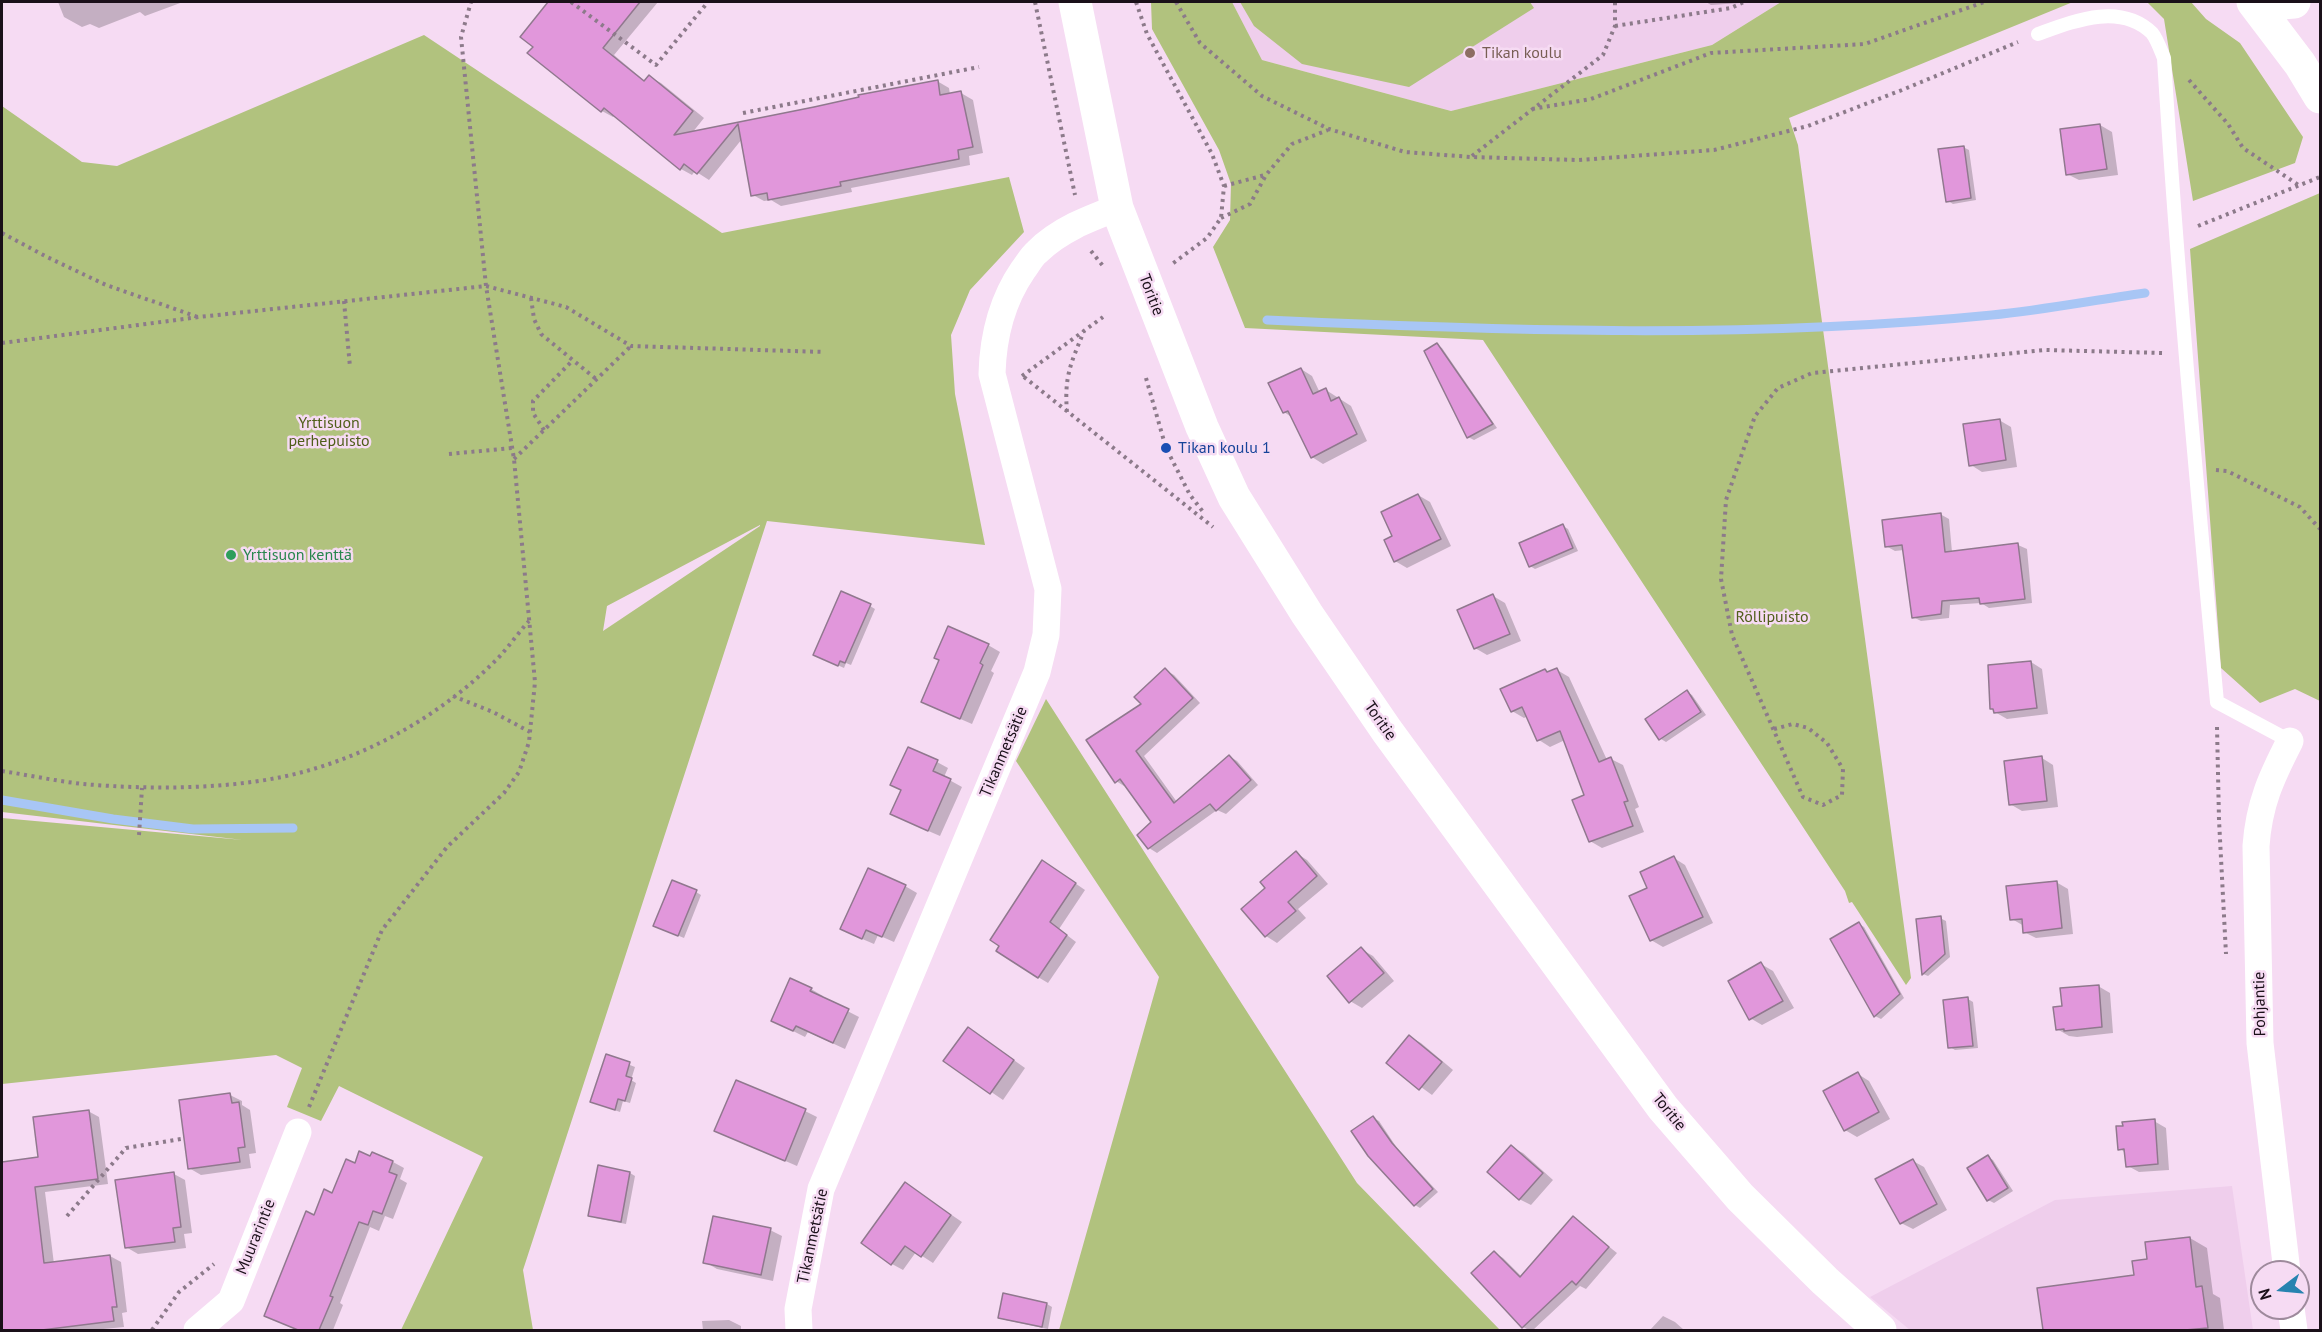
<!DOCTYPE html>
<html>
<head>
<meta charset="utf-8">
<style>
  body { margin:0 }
  #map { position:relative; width:2322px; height:1332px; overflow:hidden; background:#f6dbf3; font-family:"PT Sans",sans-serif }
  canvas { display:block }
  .frame { position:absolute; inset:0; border:3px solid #1a1019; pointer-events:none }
  .north { position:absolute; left:2250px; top:1260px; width:60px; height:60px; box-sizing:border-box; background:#f6dbf3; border:2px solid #9e8a9c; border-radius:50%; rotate:254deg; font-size:16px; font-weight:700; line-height:24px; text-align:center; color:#1a1019 }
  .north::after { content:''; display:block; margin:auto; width:21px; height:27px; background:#2783b0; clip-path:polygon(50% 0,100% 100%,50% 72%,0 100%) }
</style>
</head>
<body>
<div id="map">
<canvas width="2322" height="1332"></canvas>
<div class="frame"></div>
<div class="north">N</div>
</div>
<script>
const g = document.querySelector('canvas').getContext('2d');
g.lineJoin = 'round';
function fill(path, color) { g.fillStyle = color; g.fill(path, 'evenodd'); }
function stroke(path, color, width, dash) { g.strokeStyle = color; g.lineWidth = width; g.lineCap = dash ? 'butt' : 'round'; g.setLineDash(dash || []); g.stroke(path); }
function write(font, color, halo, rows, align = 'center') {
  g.font = font + ' "PT Sans",sans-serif'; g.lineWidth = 5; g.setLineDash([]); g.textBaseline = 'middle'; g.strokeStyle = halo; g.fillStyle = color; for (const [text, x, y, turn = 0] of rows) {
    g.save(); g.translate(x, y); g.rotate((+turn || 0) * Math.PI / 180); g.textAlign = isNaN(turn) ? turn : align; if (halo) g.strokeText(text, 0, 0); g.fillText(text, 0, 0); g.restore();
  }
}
const built = new Path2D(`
  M1232 2H1781L1712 45 1451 111 1262 60Z
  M2232 1186 2253 1330H1910L1870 1297 2055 1200Z`);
const green = new Path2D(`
  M1151 2H1232L1262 60 1451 111 1712 45 1781 2H2073L1789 118 1798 145 1911 978 1906 985 1852 902 1849 903 1845 891 1483 340 1245 328 1213 247 1230 220 1231 184 1219 150 1152 29Z
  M1240 2H1530L1534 8 1409 87 1302 64 1254 26Z
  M2147 2H2191L2206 19 2240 43 2303 137 2295 163 2193 201 2164 19Z
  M424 35 722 233 1009 177 1024 232 970 290 951 335 955 394 985 545 767 521 523 1270 533 1330H401L483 1157 339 1086 321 1121 287 1107 302 1068 276 1055 2 1084V818L243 840 2 812V106L82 162 117 166ZM760 525V526L603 631 607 606Z
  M2320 193V701L2295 689 2260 703 2221 668 2190 249Z
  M1046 699 1357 1183 1500 1330H1059L1159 977 1016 761Z`);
const shadow = new Path2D(`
  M58 2H183L145 16 140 12 99 28 90 24 82 27 64 17Z
  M550 2 566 11 573 2H658L614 55 645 81 649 77 661 83 704 118 692 133 937 81 949 88 950 95 961 93 973 100 983 153 969 156 970 165 851 188 852 192 781 206 771 200 764 201 753 195 742 139 709 180 695 171 692 175 681 169 615 115 613 117 602 111 522 37Z
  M1706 2H1740V3L1711 5Z
  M2100 125 2112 132 2118 175 2079 180 2067 174Z
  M1963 147 1969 150 1976 200 1953 204 1948 201Z
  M1437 345 1442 348 1497 428 1474 440 1468 437Z
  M1301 369 1312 376 1320 393 1326 390 1351 406 1367 441 1323 464 1312 457 1293 418 1284 412Z
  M1999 420 2011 427 2017 467 1982 472 1971 465Z
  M1418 495 1430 502 1451 546 1407 568 1395 561Z
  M1940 514 1949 519 1952 552 2018 545 2027 549 2032 603 1989 608 1981 603 1950 605 1949 618 1921 621 1913 617 1904 550 1895 551 1886 546Z
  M1563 526 1568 529 1578 551 1535 569 1530 566Z
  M1493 596 1505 603 1521 641 1487 655 1475 648Z
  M870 606 875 609 851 665 846 663 844 668 820 657Z
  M988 645 1000 652 991 671 994 673 972 724 935 708Z
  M2031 662 2042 669 2048 714 2007 719 1995 712Z
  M1165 670 1174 675 1200 703 1144 756 1177 802 1229 756 1237 761 1258 785 1226 814 1217 810 1157 853 1149 848 1153 823 1126 785 1124 786 1116 781 1143 705Z
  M1557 670 1569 677 1607 760 1611 759 1623 765 1639 807 1635 809 1644 832 1602 848 1590 841 1586 796 1565 740 1550 747 1539 740 1528 716 1524 718 1512 711 1545 671 1549 673Z
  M1687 692 1692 695 1706 715 1666 742 1661 739 1647 719Z
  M2042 758 2053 765 2058 807 2022 811 2010 804Z
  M937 762 948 768 944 777 962 787 940 836 903 820Z
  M1296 853 1307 860 1328 884 1298 909 1306 918 1277 943 1266 936 1267 889Z
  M1674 858 1685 865 1713 923 1663 947 1651 940 1649 888Z
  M1053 868 1085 890 1059 929 1076 942 1048 983 1038 977Z
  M2056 882 2068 889 2073 934 2036 938 2024 932V926L2012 919Z
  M905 886 917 893 894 942 878 935 874 944 853 935Z
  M696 892 701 895 684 938 660 928Z
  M1940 918 1946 921 1950 957 1928 976 1923 974Z
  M1859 924 1864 927 1904 998 1881 1019 1875 1016 1832 939Z
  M1361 949 1373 956 1394 981 1362 1008 1350 1001Z
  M1761 964 1773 971 1794 1008 1762 1025 1750 1018Z
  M2098 986 2110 993 2113 1033 2077 1037 2069 1036 2057 1029 2063 1007Z
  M811 989 823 996 822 998 859 1017 845 1049 808 1032 805 1037 773 1021Z
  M1968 999 1973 1002 1978 1048 1955 1050 1950 1047Z
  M980 1036 1025 1068 1003 1100 946 1061Z
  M1410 1037 1421 1043 1453 1070 1432 1095 1388 1063Z
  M607 1056 635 1067 631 1080 636 1083 630 1103 623 1101 620 1112 597 1104Z
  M1858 1074 1869 1081 1890 1119 1857 1137 1845 1130Z
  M230 1095 242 1101V1105L250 1110 256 1153 249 1154 251 1168 201 1175 189 1168Z
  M88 1111 99 1117 108 1184 45 1192 54 1264 110 1256 121 1262 127 1312 122 1313 124 1327 93 1330H2V1163L40 1158Z
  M805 1111 817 1117 797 1166 716 1131Z
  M1373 1118 1379 1121 1397 1148 1438 1192 1420 1208 1415 1205 1369 1155Z
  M2154 1121 2166 1128 2169 1170 2139 1172 2128 1166 2126 1153 2120 1149Z
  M1511 1147 1523 1153 1553 1180 1531 1205 1519 1199Z
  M1988 1157 1993 1160 2013 1191 1994 1203 1988 1200Z
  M371 1158 393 1162 404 1168 400 1179 407 1183 393 1219 385 1216 379 1231 370 1227 340 1303 343 1305 333 1330H297L265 1316 315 1217 355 1165Z
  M1913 1161 1924 1167 1947 1210 1913 1229 1901 1223Z
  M630 1173 635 1176 626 1224 595 1218 590 1215Z
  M174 1174 185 1180 192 1233 184 1234 186 1248 138 1254 126 1247Z
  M906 1184 962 1222 933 1263 916 1252 903 1270 892 1264Z
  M1573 1218 1617 1253 1586 1289 1580 1286 1533 1330H1529L1523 1327 1495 1253 1503 1258 1522 1277Z
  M770 1230 782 1236 773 1281 717 1269 705 1262Z
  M2190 1238 2207 1248 2213 1294 2220 1298 2224 1330H2044L2039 1289 2135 1277 2149 1260Z
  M1047 1304 1052 1307 1048 1329 1005 1320 999 1317Z
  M1663 1316 1675 1322 1684 1330H1650Z
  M729 1320 741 1326V1330H703L702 1321Z`);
const stream = new Path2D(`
  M1267 320C1509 331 1751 339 1992 315 2043 310 2094 300 2145 293
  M2 800 113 819 193 829 293 828`);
const building = new Path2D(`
  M548 2H640L603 48 644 81 649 75 693 111 674 135 814 107 859 97 858 95 938 80 940 95 961 91 973 147 958 150 959 159 840 182 841 186 768 200 767 193 751 196 738 124 697 174 684 164 680 170 604 108 601 112 527 53 533 47 520 37Z
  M2100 124 2107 169 2066 175 2060 129Z
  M1964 146 1971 198 1946 202 1938 149Z
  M1437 343 1493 424 1467 438 1424 351Z
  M1301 368 1313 394 1326 388 1331 401 1339 397 1357 434 1311 458 1288 411 1283 413 1268 383Z
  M2000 419 2006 460 1969 466 1963 424Z
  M1418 494 1441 539 1394 562 1384 540 1392 536 1381 512Z
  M1941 513 1945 552 2018 543 2025 599 1980 604 1979 598 1942 601 1941 614 1912 618 1902 545 1885 547 1882 520Z
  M1563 524 1573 548 1529 567 1519 543Z
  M841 591 871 604 845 663 840 661 838 666 813 655Z
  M1493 594 1510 634 1474 649 1457 610Z
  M948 626 989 644 980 663 983 665 960 719 921 702 939 660 934 658Z
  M2031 661 2037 708 1994 713 1993 709H1990L1988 665Z
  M1165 668 1193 698 1136 751 1174 803 1229 755 1251 780 1216 811 1210 804 1148 849 1137 835 1151 822 1120 779 1115 783 1086 740 1141 704 1134 697Z
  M1557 668 1599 762 1611 757 1628 801 1624 802 1633 826 1589 842 1572 800 1584 795 1560 731 1537 741 1522 707 1511 712 1500 689 1545 669 1547 672Z
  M1687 690 1701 712 1659 740 1645 719Z
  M908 747 938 760 933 771 951 779 928 831 890 814 901 790 890 785Z
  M2042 756 2047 801 2009 805 2004 761Z
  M1296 851 1317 876 1288 902 1296 911 1265 937 1241 909 1265 888 1260 882Z
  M1674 856 1703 917 1650 941 1629 896 1647 888 1640 872Z
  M1042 860 1076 883 1050 922 1067 935 1038 978 996 951 999 946 990 940Z
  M868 868 906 885 882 937 866 930 862 939 840 929Z
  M672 880 697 890 678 936 653 926Z
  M2057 881 2062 928 2023 933 2022 919 2010 920 2006 886Z
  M1941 916 1945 954 1922 975 1916 919Z
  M1859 922 1900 994 1874 1017 1830 939Z
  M1361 947 1384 973 1349 1003 1327 976Z
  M1761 962 1783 1001 1749 1020 1728 981Z
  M790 978 812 988 810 991 849 1009 833 1043 796 1026 793 1031 771 1021Z
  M2099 985 2102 1027 2064 1031V1029L2056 1030 2053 1007 2062 1006 2060 988Z
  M1968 997 1973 1046 1948 1048 1943 1000Z
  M968 1027 1014 1060 990 1094 943 1061Z
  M1409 1035 1442 1062 1419 1090 1386 1063Z
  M606 1054 630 1062 626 1076 632 1078 625 1101 618 1099 615 1110 590 1102Z
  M1858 1072 1879 1112 1844 1131 1823 1091Z
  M736 1080 806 1109 785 1161 714 1131Z
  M230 1093 232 1103 239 1102 245 1147 238 1148 240 1162 188 1169 179 1100Z
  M89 1110 98 1179 35 1187 44 1263 110 1255 117 1307H112L114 1321 42 1330H2V1162L38 1157 33 1117Z
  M1373 1116 1392 1143 1433 1189 1414 1206 1368 1156 1351 1131Z
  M2155 1119 2158 1164 2126 1167 2124 1149 2118 1150 2116 1126H2123L2122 1122Z
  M1511 1145 1543 1173 1519 1200 1487 1172Z
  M359 1151 370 1156 372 1152 393 1161 389 1172 397 1175 382 1214 373 1211 368 1225 359 1222 330 1296 333 1297 319 1330H298L264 1316 306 1211 314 1215 324 1189 332 1193 346 1159 355 1163Z
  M1988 1155 2008 1188 1987 1201 1967 1168Z
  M1913 1159 1937 1204 1900 1224 1875 1179Z
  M598 1165 630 1172 621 1222 588 1216Z
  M174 1172 181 1227 173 1228 175 1242 125 1248 115 1180Z
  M905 1182 951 1215 921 1257 905 1246 891 1265 861 1243Z
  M713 1216 771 1228 761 1275 703 1263Z
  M1573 1216 1609 1247 1576 1285 1572 1281 1522 1328 1471 1273 1494 1251 1520 1277Z
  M2190 1237 2196 1287 2202 1286 2208 1328 2185 1330H2043L2037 1288 2134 1275 2132 1261 2147 1259 2145 1242Z
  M1003 1293 1047 1303 1042 1327 998 1318Z`);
const path = new Path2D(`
  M571 2 656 65 708 2
  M1035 2 1075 195
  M1136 2 1147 34 1212 154 1224 186 1221 218 1207 238 1172 264
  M1176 2 1200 43 1262 96 1329 129 1405 152 1471 157 1579 160 1714 150 1808 126 1902 90 2018 42
  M1615 26 1731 8 1744 2
  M2189 80 2228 124 2243 148 2300 186
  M1532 109 1591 99 1711 53 1865 44 1984 2
  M743 113 979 67
  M1472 156 1603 55 1615 26V2
  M1224 186 1265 175
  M1221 218 1250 204 1266 175 1292 144 1328 130
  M2198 226 2320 177
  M2 233 47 257 106 285 198 317
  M1091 251 1103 266
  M531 298 534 319 541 334 596 379
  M344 301 350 367
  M2 343 199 317 486 286 566 307 631 346 825 352
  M1022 376 1103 317
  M1024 377 1213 527
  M1146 378 1166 448 1190 495 1204 513
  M1067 412C1064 376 1071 363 1084 331
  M544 430 533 413V401L573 360
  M449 454 512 448
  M514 459 631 346
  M2216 470 2227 471 2300 507 2320 529
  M453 696 493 712 530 732
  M2217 727 2219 820 2226 954
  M1774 729 1793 724 1808 728 1827 743 1843 769 1842 795 1823 805 1803 797 1732 635 1721 579 1726 500 1755 416 1778 388 1812 373 2045 350 2163 353
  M2 771C28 775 56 781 83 784 153 790 242 790 310 770 380 750 449 709 500 656 510 645 519 632 529 621
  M139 835 142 788
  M309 1107 382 930 447 847 504 793 519 772 529 742 535 682 514 459 486 286 461 37 471 2
  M67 1216 126 1148 181 1139
  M2258 1284 2261 1306
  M152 1330 179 1292 214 1264`);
const lane = new Path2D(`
  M2038 34C2074 21 2120 2 2152 33 2157 39 2161 51 2164 58 2177 273 2197 487 2217 702L2290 741`);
const street = new Path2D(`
  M2287 1272 2260 1043 2256 846C2259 804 2271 778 2290 741
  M2291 1308 2294 1330
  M197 1330 231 1301 298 1132
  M799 1330 798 1309 821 1189 1037 672 1046 635 1048 589 992 374C993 336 1001 302 1023 270 1027 265 1031 257 1037 252 1059 230 1088 219 1117 208`);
const secondary = new Path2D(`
  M1075 2 1117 208 1202 427 1234 497 1307 614 1387 731 1663 1108 1740 1197 1825 1281 1880 1330
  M2253 2 2300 64 2320 97
  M2259 2 2270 4 2294 2`);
const markers = [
  [1470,53,6,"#8d6e63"],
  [1166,448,6,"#1a4fb4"],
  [231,555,6,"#2e9e5b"]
];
const educationNames = [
  ["Tikan koulu",1482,53]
];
const streetNames = [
  ["Toritie",1151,295,69],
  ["Toritie",1380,721,55],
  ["Tikanmetsätie",1004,752,-67],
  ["Pohjantie",2260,1004,-91],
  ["Toritie",1669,1112,51],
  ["Tikanmetsätie",813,1236,-78],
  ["Muurarintie",256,1237,-68]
];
const parkNames = [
  ["Yrttisuon",329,423],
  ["perhepuisto",329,441],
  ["Röllipuisto",1772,617]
];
const transitNames = [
  ["Tikan koulu 1",1178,448]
];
const leisureNames = [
  ["Yrttisuon kenttä",243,555]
];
fill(built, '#efceec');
fill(green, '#b1c27e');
fill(shadow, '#0003');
stroke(stream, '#a8c6f5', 9);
fill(building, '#e197db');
stroke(building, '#90788e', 1.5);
stroke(path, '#8c7a8a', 4, [3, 4.5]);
stroke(lane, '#fff', 14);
stroke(street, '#fff', 27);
stroke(secondary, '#fff', 33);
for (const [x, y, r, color] of markers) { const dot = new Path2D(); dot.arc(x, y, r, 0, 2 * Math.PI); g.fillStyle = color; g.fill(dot); stroke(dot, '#f6dbf3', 2); }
write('16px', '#785e54', '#f6dbf3', educationNames, 'left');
write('16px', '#1a1019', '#f6dbf3', streetNames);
write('16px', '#505e1a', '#f6dbf3', parkNames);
write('16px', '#164399', '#f6dbf3', transitNames, 'left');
write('16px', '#27864d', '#f6dbf3', leisureNames, 'left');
</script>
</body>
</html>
